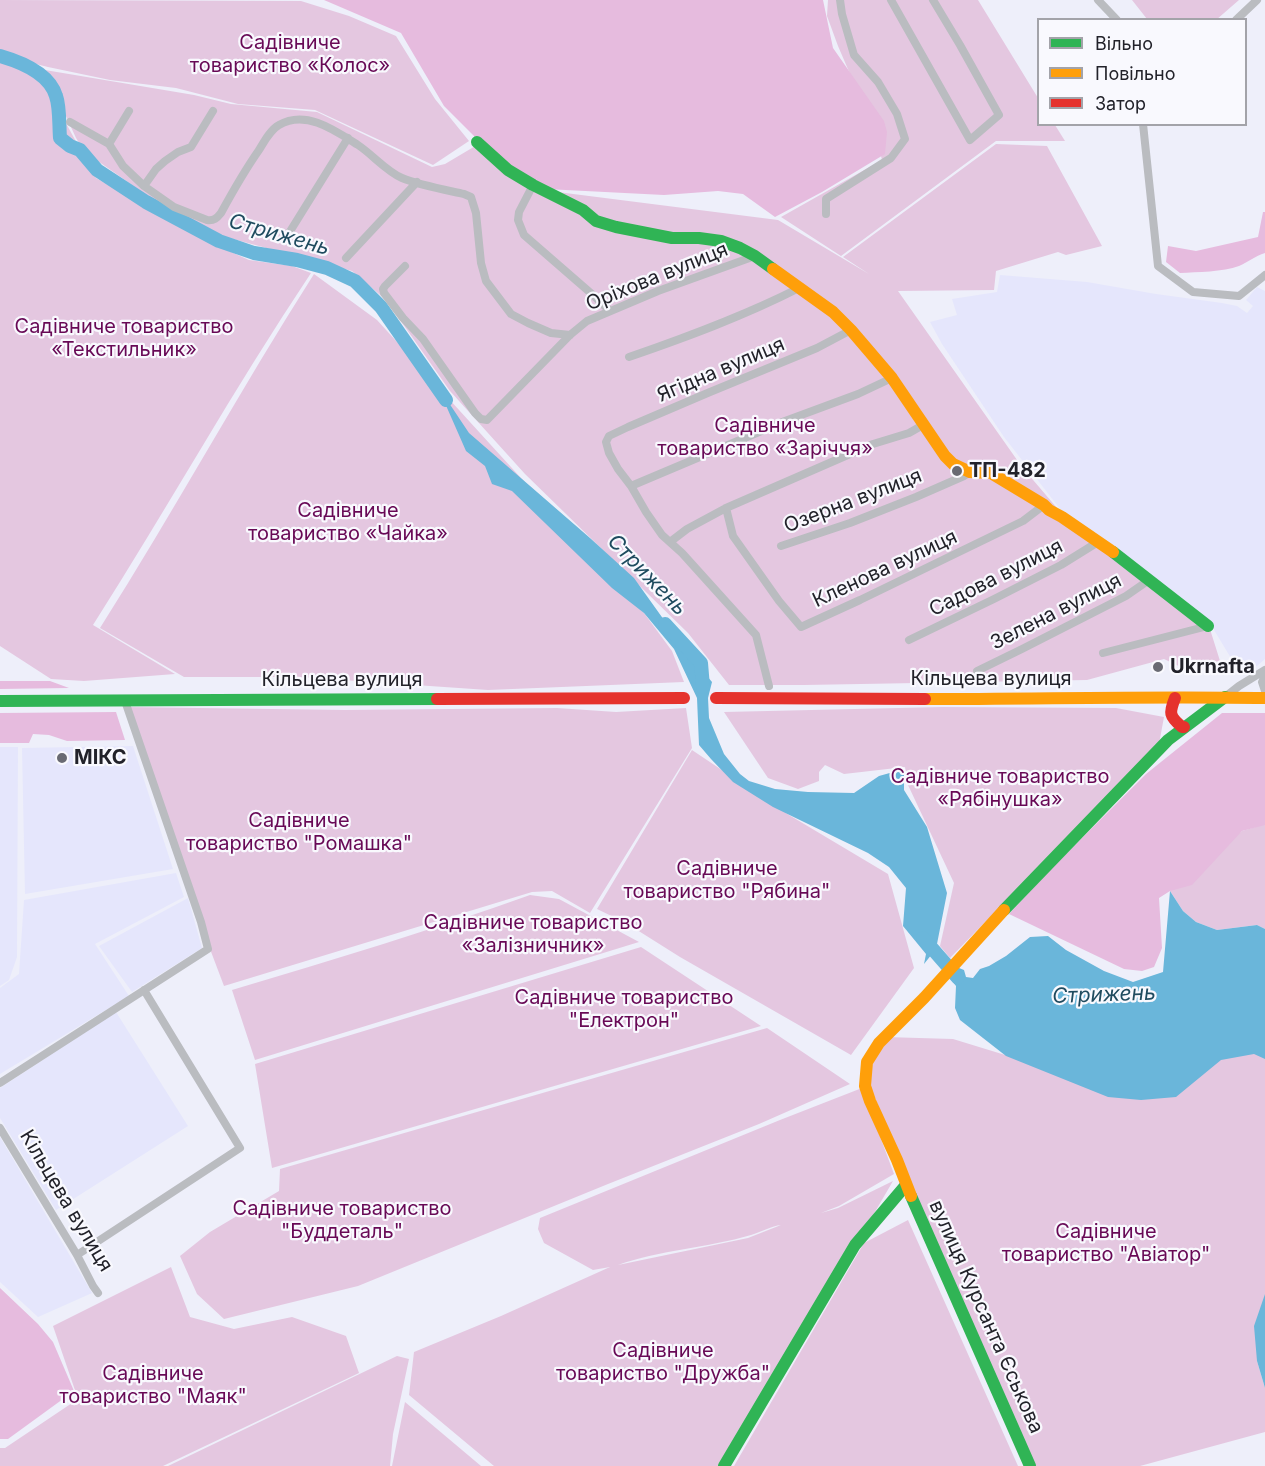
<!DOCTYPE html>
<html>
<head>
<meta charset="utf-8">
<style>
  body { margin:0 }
  #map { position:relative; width:1265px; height:1466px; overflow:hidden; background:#eeeffa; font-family:Inter,sans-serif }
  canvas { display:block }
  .legend { position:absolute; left:1037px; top:18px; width:210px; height:108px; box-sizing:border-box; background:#f9f9fe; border:2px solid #a3a3a9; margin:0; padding:8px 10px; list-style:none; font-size:18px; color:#22222a }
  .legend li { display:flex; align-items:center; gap:12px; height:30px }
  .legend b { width:30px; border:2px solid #a3a3a9 }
</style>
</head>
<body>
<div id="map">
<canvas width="1265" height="1466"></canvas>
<ul class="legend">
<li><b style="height:8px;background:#30b455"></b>Вільно</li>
<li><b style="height:8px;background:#ff9f0a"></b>Повільно</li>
<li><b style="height:8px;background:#e5322d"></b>Затор</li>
</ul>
</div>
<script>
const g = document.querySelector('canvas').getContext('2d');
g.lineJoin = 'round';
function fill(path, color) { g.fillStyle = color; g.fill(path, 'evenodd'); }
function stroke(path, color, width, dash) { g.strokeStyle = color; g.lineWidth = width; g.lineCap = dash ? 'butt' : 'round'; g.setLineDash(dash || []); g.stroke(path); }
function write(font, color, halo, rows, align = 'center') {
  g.font = font + ' Inter,sans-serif'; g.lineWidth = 4.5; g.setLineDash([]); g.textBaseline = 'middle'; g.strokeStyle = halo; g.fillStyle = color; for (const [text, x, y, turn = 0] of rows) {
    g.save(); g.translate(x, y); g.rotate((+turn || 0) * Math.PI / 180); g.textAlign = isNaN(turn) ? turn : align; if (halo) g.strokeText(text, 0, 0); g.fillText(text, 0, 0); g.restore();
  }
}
const built = new Path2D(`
  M1000 275 1087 282 1156 294 1222 303 1237 306 1247 313 1253 306 1246 300 1257 287 1265 291V659L1257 666 1240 673 1211 625 1064 514 1004 437 942 344 930 322 957 315 952 299 997 292Z
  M133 746 173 869 25 894 22 748Z
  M0 747H18L17 957 9 980 0 986Z
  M176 873 184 897 95 944 129 996 0 1074V988L19 974 24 900Z
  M188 898 202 948 132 992 99 946Z
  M116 1012 188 1126 56 1210 0 1118V1088Z
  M0 1137 92 1293 38 1317 0 1282Z`);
const green = new Path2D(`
  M0 0 301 1 349 16 396 36 435 99 469 141 433 165 315 110 238 104 176 88 110 80 48 67 0 55Z
  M828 0H978L1038 98V124L1055 125 1065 141H996L841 256 781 217 882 160 875 132 838 46 827 16Z
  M1132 0H1239L1216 20 1147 19Z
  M0 59 18 64 45 85 96 178 209 242 249 260 292 266 311 273C234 388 167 509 93 625L175 674 84 681 51 679 0 646Z
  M45 70 194 95 231 104 317 112 432 167 445 164 477 145 526 188 778 220 869 274 843 257 996 144 1047 146 1102 246 1066 255 1058 252 996 271 994 290 898 291 1022 467 1063 515 1209 626 1220 661 1185 669 1164 659 1087 680 804 685H729L688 633 525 474 450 391 386 300 352 271 218 235 162 206 85 152 76 138Z
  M314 274 377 320 644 613 672 651 684 682 488 690 298 677H184L100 628C174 511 240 390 314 274Z
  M125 707 345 710 557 708 616 712 686 708 692 748 590 913 552 891 532 892 224 986 174 854Z
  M942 707 1116 708 1164 717 1159 744 950 958 940 946 954 883 908 785 905 767 844 774 825 765 819 772V781L798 789 768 778 724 712Z
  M692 750 789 815 888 874 914 968 851 1055 680 957 626 923 597 909Z
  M1265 824V929L1257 925 1217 930 1196 922 1183 911 1170 891 1186 872 1242 831Z
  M530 895 559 899 639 942 255 1060 232 990C332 960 432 930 530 895Z
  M641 947 761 1026 272 1168 255 1064Z
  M767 1028 850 1084 759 1124 608 1184 358 1286 224 1319 197 1294 180 1256 210 1232 279 1191 280 1169Z
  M885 1037 953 1039 1103 1085 1242 1047 1265 1055V1294L1257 1361 1265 1388V1432L1140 1466H1030L950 1282 865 1073Z
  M862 1088 894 1174 839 1206 821 1213 838 1208 893 1181 837 1277 722 1466H494L409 1395 414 1352 501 1316 610 1267 593 1270 544 1243 538 1229 540 1218 780 1120ZM781 1225 748 1238 618 1265C660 1250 707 1248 751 1235 761 1232 772 1226 781 1225Z
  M908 1220 1018 1466H734L864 1243Z
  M171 1267 190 1317 234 1329 292 1317 346 1336 359 1373 163 1466H0V1448H5L78 1399 53 1326Z
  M397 1356 409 1359 393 1434 390 1466H168Z
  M405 1402 481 1466H392Z`);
const forest = new Path2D(`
  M324 0H823L833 48 884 121 887 132 885 154 822 192 775 217 743 194 718 191 664 195 526 188 444 106 401 33Z
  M1263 212H1265V253C1255 256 1248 262 1239 266 1223 272 1197 272 1180 273L1166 262 1168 246 1196 251 1258 237Z
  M0 681H50L69 688 0 689Z
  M116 712 125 740 67 741 49 735 33 734 29 743H0V713Z
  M1222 713H1265V825L1242 831 1192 885 1170 891 1159 898 1162 948 1154 967 1142 971 1124 969 1009 914 1048 872 1146 774Z
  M0 1288 38 1324 53 1342 74 1391 8 1439H0Z`);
const water = new Path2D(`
  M437 385 469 433 590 538 634 578 689 655 712 682 708 698 709 718 724 754 740 774 749 781 775 789 808 792 854 793 879 776 904 769V790L927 827 947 893 936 949 924 964 926 954 903 926 906 888 889 867 868 853 773 807 733 782 711 759 699 745 697 698 674 649 644 613 612 588 512 491 492 484 485 466 466 451Z
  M1170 891 1183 911 1196 922 1217 930 1257 925 1265 929V1059L1254 1054 1221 1060 1176 1097 1141 1100 1108 1097 1006 1056 960 1020 955 1008 956 986 949 977 959 968 964 970 966 977 973 978 980 969 989 966 1006 956 1030 937 1048 936 1066 950 1104 971 1133 982 1163 972Z
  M1265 1294V1388L1257 1361 1254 1326Z`);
const river = new Path2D(`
  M0 56C21 62 49 73 56 96 60 107 59 125 60 138L70 146 80 150 97 170 146 202 219 241 254 253 297 260 327 268 355 281 381 307 446 400
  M665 624 701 663 703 687
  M923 938 958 978`);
const street = new Path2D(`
  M891 0 970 140 999 115 960 45 933 0
  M1098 0 1117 20
  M1236 20 1257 0
  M70 122 109 144 123 166 144 186 174 207 207 220C214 221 217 218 221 213 233 191 245 170 259 150 264 142 270 130 279 125 306 109 336 131 358 145 373 155 386 171 402 178 419 185 446 190 464 194L471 197 476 213 481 263 486 281 511 314 528 323 551 333 570 335
  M1143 124 1158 266 1193 292 1239 296 1265 275
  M109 144 129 111
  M533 185 519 212 518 220 524 235 593 295 610 311
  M144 186 156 169 165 161 178 152 191 147 213 111
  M826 214V199L891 158 905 139 897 114 878 82 854 55 842 14 840 0
  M289 233 348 138
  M346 258 417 182
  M405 266 385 286 383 289 384 293 403 318 423 339 475 413 481 419 487 420 570 335 587 321 658 291 755 256
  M629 357C687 337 744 316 799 288
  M631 486 785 421 858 394 892 378
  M726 508 733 536 779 601 801 627 860 600 1023 521 1044 505
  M670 542 687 529 726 508 873 444 909 433 923 425
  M781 546 850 523 916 497 964 476 970 472
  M909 640 994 599 1061 565 1098 542
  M1103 653 1208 626
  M977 671 1022 649 1126 596 1149 580
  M1265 676 1262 682 1265 691
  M769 686 756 635 682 553 662 535 646 512 631 486 618 469 609 453 606 442 609 436 628 427 710 392 817 348 851 330
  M1225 697 1239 686 1265 670
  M0 1083 208 949 201 922 125 701
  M0 1128 77 1255 93 1286 98 1293
  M77 1255 240 1148 144 990`);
const fast = new Path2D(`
  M477 142 508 170 533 185 583 210 596 221 616 227 672 238H699L721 241 740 248 755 256 773 269
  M1113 552 1208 626
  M0 701 437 699
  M1004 910 1168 740 1225 697
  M911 1196 1030 1466
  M724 1466 855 1245 906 1185`);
const slow = new Path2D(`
  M773 269 833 312 851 330 892 378 945 456 953 464 970 472 991 473 1044 505 1049 510 1062 517 1113 552
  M925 699C1038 699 1152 696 1265 698
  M911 1196 897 1160 870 1101 865 1086 867 1062 879 1043 924 998 1004 910`);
const jam = new Path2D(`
  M716 698 925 699
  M1175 698C1169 713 1169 716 1182 727H1184
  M437 699 684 698`);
const markers = [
  [957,471,6,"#696a73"],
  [1158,667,6,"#696a73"],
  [62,758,6,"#696a73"]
];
const parkNames = [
  ["Садівниче",290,43],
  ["товариство «Колос»",290,66],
  ["Садівниче товариство",124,327],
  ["«Текстильник»",124,350],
  ["Садівниче",765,426],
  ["товариство «Заріччя»",765,449],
  ["Садівниче",348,511],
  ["товариство «Чайка»",348,534],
  ["Садівниче товариство",1000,777],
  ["«Рябінушка»",1000,800],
  ["Садівниче",299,821],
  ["товариство \"Ромашка\"",299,844],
  ["Садівниче",727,869],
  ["товариство \"Рябина\"",727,892],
  ["Садівниче товариство",533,923],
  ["«Залізничник»",533,946],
  ["Садівниче товариство",624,998],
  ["\"Електрон\"",624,1021],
  ["Садівниче товариство",342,1209],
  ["\"Буддеталь\"",342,1232],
  ["Садівниче",1106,1232],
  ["товариство \"Авіатор\"",1106,1255],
  ["Садівниче",663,1351],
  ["товариство \"Дружба\"",663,1374],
  ["Садівниче",153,1374],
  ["товариство \"Маяк\"",153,1397]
];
const streetNames = [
  ["Оріхова вулиця",657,277,-22],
  ["Ягідна вулиця",721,370,-23],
  ["Озерна вулиця",853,501,-21],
  ["Кленова вулиця",885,569,-25],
  ["Садова вулиця",996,578,-27],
  ["Зелена вулиця",1056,612,-27],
  ["Кільцева вулиця",991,679],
  ["Кільцева вулиця",342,680],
  ["Кільцева вулиця",66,1201,59],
  ["вулиця Курсанта Єськова",986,1317,66]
];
const poiNames = [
  ["ТП-482",969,471],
  ["Ukrnafta",1170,667],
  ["МІКС",74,758]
];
const waterNames = [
  ["Стрижень",279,235,16],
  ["Стрижень",647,575,46],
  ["Стрижень",1104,995,-2]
];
fill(built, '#e5e6fc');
fill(green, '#e4c7e0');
fill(forest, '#e6bbde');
fill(water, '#6ab6da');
stroke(river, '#6ab6da', 14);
stroke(street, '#babcc0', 8);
stroke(fast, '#30b455', 12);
stroke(slow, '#ff9f0a', 12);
stroke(jam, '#e5322d', 12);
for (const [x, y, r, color] of markers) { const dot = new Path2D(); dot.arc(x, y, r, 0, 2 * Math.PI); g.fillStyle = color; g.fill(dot); stroke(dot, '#f9f9fe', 2); }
write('20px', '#680956', '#f9f9fe', parkNames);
write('20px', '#22222a', '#f9f9fe', streetNames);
write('bold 20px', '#22222a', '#f9f9fe', poiNames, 'left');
write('italic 21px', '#1f4b5f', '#f9f9fe', waterNames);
</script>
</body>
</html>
